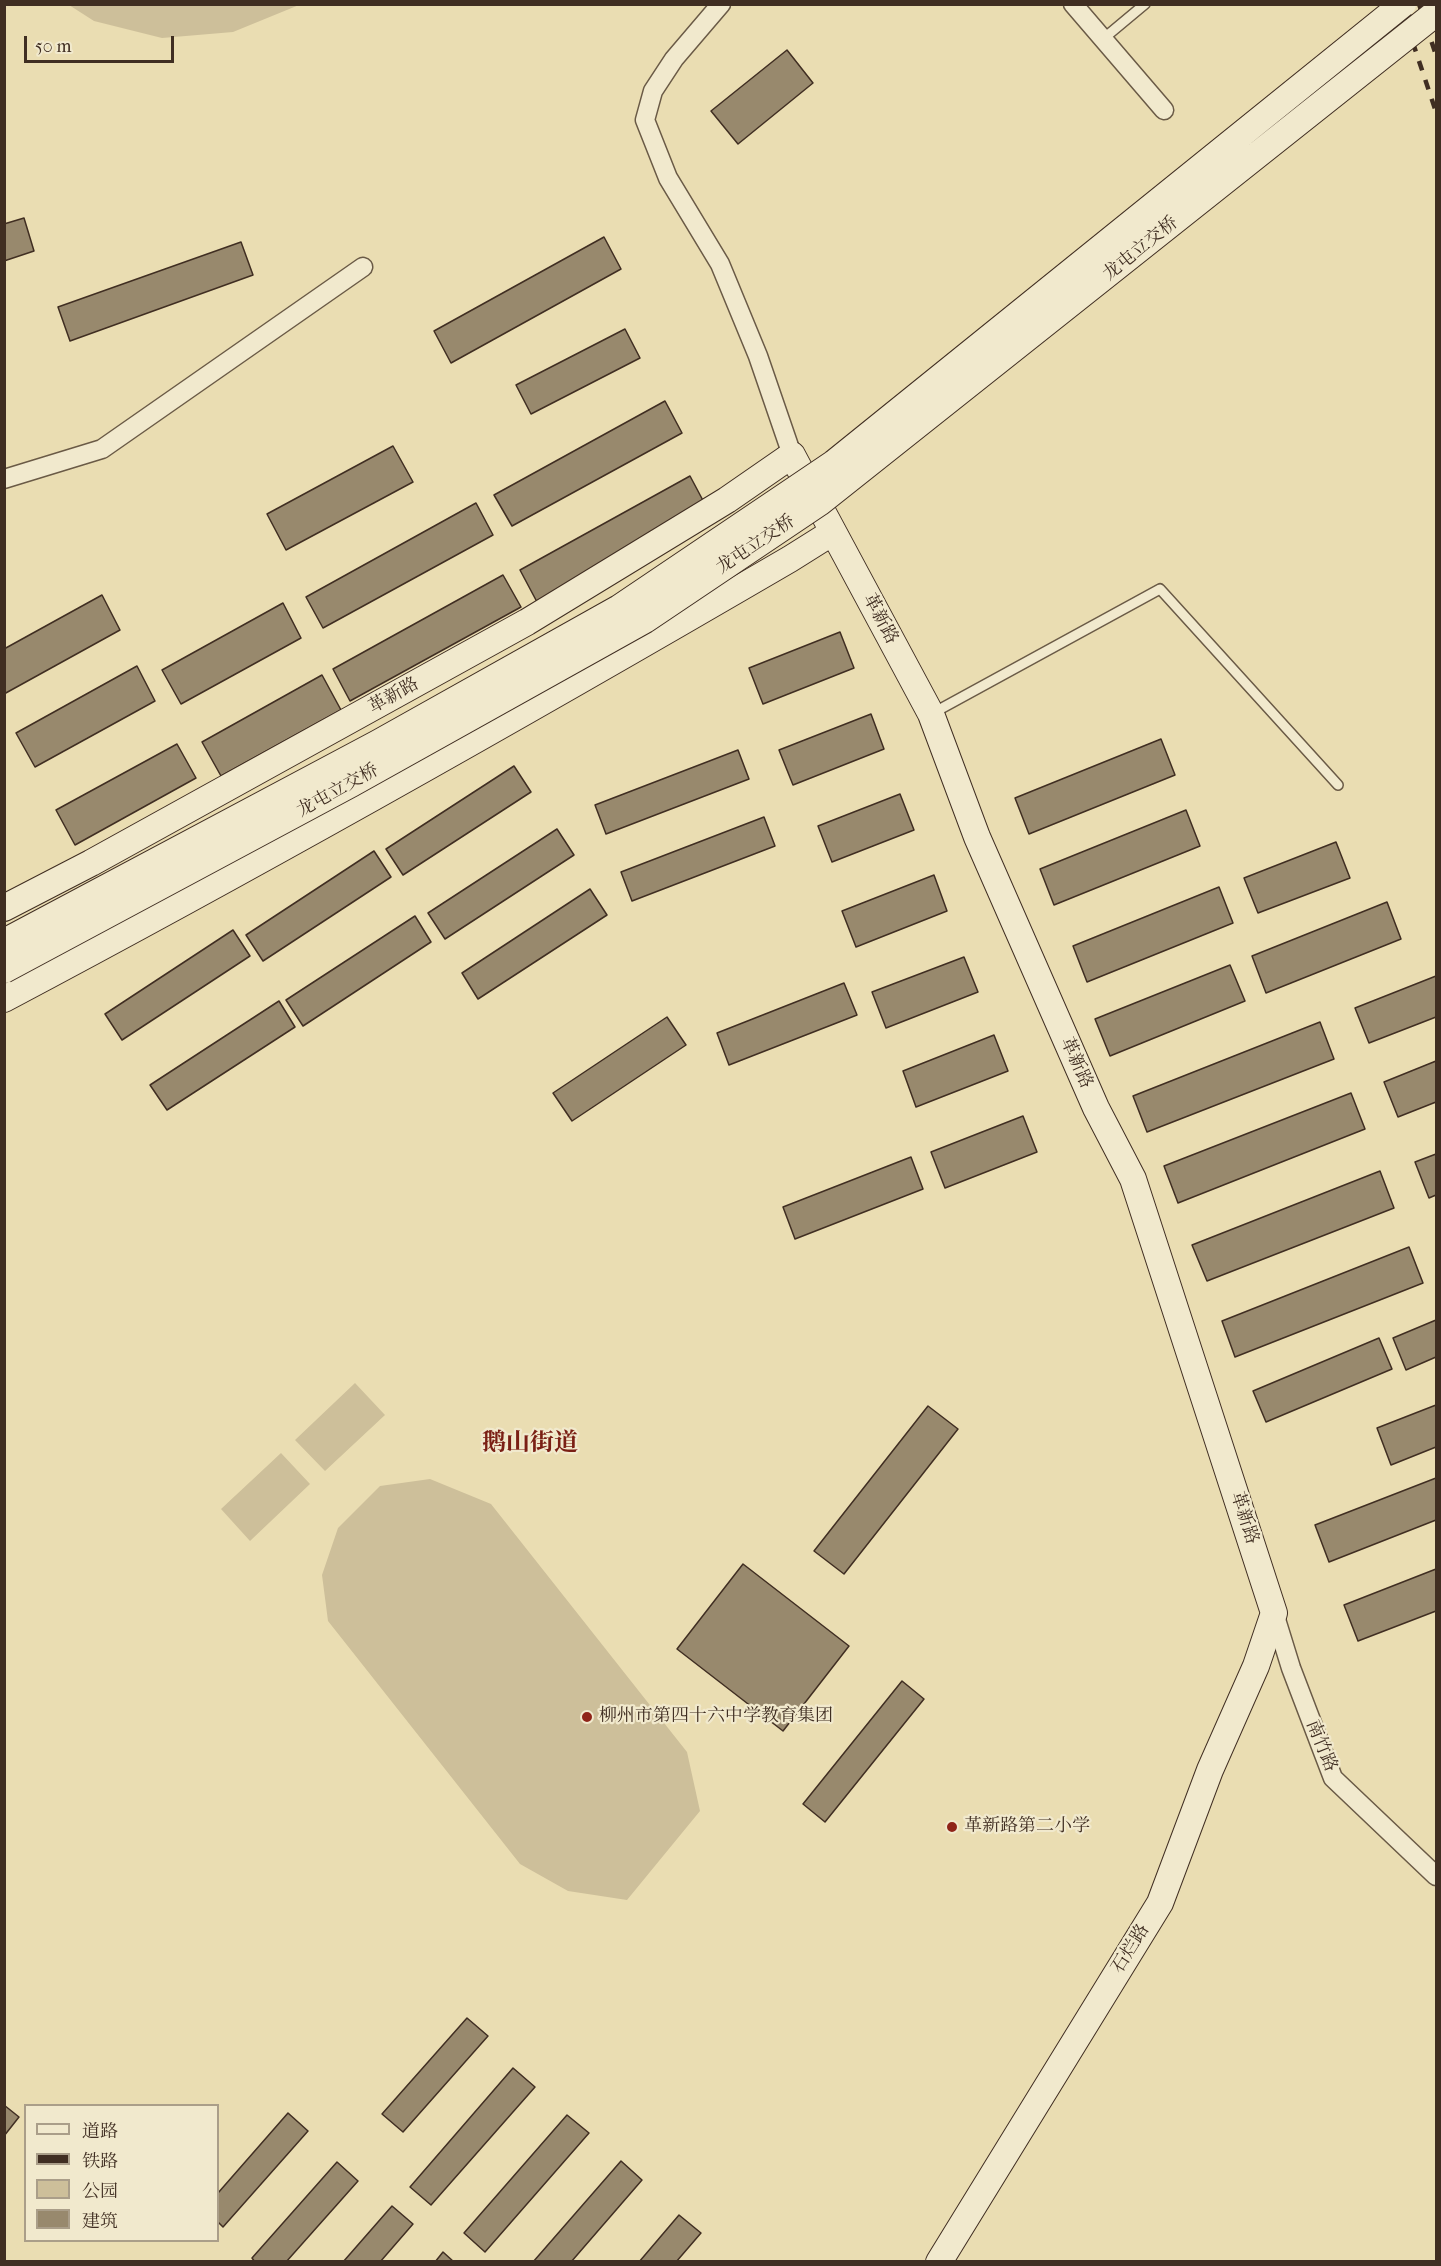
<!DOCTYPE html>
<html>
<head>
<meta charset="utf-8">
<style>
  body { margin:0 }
  #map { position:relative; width:1441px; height:2266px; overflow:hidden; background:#eaddb2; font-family:"IM FELL French Canon","Noto Serif SC",serif }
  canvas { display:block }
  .frame { position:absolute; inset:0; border:6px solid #402e22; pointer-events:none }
  .legend { position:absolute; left:24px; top:2104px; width:195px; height:138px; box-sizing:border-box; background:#f1e9cd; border:2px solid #aa9e89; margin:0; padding:8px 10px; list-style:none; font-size:18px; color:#402e22 }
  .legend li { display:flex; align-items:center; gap:12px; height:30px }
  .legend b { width:30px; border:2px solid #aa9e89 }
  .scale { position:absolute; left:24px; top:36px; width:150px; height:27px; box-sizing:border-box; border:3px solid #402e22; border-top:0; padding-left:8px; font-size:18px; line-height:21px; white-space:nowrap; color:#402e22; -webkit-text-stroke:4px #f1e9cd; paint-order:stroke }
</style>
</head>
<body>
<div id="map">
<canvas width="1441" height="2266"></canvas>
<div class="frame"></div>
<ul class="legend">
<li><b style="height:8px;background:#f1e9cd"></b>道路</li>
<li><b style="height:8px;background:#402e22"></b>铁路</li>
<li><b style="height:16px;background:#cdbf9a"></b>公园</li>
<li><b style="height:16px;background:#98896d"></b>建筑</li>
</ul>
<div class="scale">50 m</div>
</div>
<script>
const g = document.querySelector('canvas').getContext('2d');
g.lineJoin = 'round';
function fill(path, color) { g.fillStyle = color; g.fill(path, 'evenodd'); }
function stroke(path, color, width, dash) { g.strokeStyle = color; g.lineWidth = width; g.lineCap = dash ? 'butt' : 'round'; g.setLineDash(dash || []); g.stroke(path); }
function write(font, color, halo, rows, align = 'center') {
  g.font = font + ' "IM FELL French Canon","Noto Serif SC",serif'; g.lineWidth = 4.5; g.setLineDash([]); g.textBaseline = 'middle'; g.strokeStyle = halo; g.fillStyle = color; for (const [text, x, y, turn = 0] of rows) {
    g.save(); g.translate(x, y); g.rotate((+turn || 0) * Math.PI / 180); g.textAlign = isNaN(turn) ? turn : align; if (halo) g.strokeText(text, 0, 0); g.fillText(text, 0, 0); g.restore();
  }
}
const green = new Path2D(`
  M69 5H299L233 32 162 38 94 21Z
  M355 1383 385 1415 325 1471 295 1440Z
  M281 1453 310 1484 250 1541 221 1509Z
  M430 1479 491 1504 687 1752 700 1811 627 1900 568 1891 520 1864 328 1621 322 1575 338 1528 380 1486Z`);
const building = new Path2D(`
  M787 50 813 83 738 144 711 111Z
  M24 218 34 251 4 261V224Z
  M604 237 621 269 451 363 434 331Z
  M241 242 253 275 70 341 58 307Z
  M625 329 640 358 531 414 516 385Z
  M665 401 682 433 512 526 494 495Z
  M393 446 413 482 286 550 267 514Z
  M690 476 707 508 537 602 520 570Z
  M476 503 493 535 323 628 306 597Z
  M503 575 521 607 350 701 333 669Z
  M102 595 120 630 4 694V649Z
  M283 603 301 638 181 704 162 670Z
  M840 632 854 668 763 704 749 668Z
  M137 666 155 701 35 767 16 733Z
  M322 675 341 710 221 776 202 742Z
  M871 714 884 749 793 785 779 750Z
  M1161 739 1175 775 1029 834 1015 798Z
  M177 744 196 778 75 845 56 810Z
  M738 750 749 779 606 834 595 805Z
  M514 766 531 792 403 875 386 849Z
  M900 794 914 830 832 862 818 826Z
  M1186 810 1200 846 1054 905 1040 869Z
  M764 817 775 846 632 901 621 872Z
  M557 829 574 855 445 939 428 913Z
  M1336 842 1350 878 1258 913 1244 878Z
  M374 851 391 877 263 961 246 935Z
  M934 875 947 911 856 947 842 911Z
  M1219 887 1233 923 1087 982 1073 946Z
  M590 889 607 915 478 999 462 973Z
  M1387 902 1401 939 1266 993 1252 956Z
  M415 916 431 942 303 1026 286 1000Z
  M233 930 250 956 122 1040 105 1014Z
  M964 957 978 992 886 1028 872 992Z
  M1230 965 1245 1001 1110 1056 1095 1019Z
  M1436 976V1017L1369 1043 1355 1008Z
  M844 983 857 1015 729 1065 717 1033Z
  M279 1001 295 1027 167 1110 150 1085Z
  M667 1017 686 1045 572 1121 553 1093Z
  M1320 1022 1334 1059 1147 1132 1133 1096Z
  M994 1035 1008 1071 916 1107 903 1071Z
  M1436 1061V1102L1398 1117 1384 1082Z
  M1351 1093 1365 1129 1178 1203 1164 1166Z
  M1023 1116 1037 1152 945 1188 931 1152Z
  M1436 1154V1195L1429 1198 1415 1162Z
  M911 1157 923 1189 795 1239 783 1207Z
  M1380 1171 1394 1208 1207 1281 1192 1245Z
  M1409 1247 1423 1283 1235 1357 1222 1321Z
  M1436 1320V1357L1406 1370 1393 1338Z
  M1379 1338 1392 1369 1266 1422 1253 1391Z
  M1436 1405V1447L1391 1465 1377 1428Z
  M928 1406 958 1429 844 1574 814 1551Z
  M1436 1478V1520L1329 1562 1315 1525Z
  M743 1564 849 1646 783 1731 677 1649Z
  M1436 1569V1611L1358 1641 1344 1605Z
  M902 1681 924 1699 825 1822 803 1804Z
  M467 2018 488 2036 403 2132 382 2114Z
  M513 2068 535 2087 431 2205 410 2187Z
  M4 2105 19 2117 4 2136Z
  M288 2113 308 2131 223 2227 218 2222V2193Z
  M567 2115 589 2133 485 2252 464 2233Z
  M621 2161 642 2180 571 2262H533Z
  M337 2162 358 2181 286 2262H255L252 2258Z
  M392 2206 413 2224 380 2262H343Z
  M679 2215 701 2233 676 2262H639Z
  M443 2252 454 2262H435Z`);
const lane = new Path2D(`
  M1103 39 1145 4
  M933 713 1160 589 1338 785`);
const street = new Path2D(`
  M721 4 674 59 653 91 645 120 668 178 720 264 758 356 792 455
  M1073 4 1164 110
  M4 479 102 449 363 267
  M1274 1613 1291 1668 1333 1778 1436 1876`);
const secondary = new Path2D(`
  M4 908 91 863 527 622 727 500 792 455 931 714 977 837 1096 1108 1133 1179 1274 1613 1256 1666 1210 1770 1160 1903 939 2262
  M4 999C270 858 531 710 790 559L833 532`);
const rail = new Path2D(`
  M1400 4 1436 112
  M1419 4 1436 55`);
const secondaryBridge = new Path2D(`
  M4 942 378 743 619 608 834 463 1403 4
  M4 970 351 784 645 620 819 503 1436 13`);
const markers = [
  [587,1717,6,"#8f2418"],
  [952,1827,6,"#8f2418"]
];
const streetNames = [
  ["龙屯立交桥",1141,249,-39],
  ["龙屯立交桥",756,545,-34],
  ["革新路",880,619,62],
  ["革新路",394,696,-29],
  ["龙屯立交桥",338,791,-29],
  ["革新路",1076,1063,66],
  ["革新路",1244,1518,72],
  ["南竹路",1321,1746,68],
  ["石烂路",1131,1949,-58]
];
const poiNames = [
  ["柳州市第四十六中学教育集团",599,1717],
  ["革新路第二小学",964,1827]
];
const districtNames = [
  ["鹅山街道",530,1444]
];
fill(green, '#cdbf9a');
fill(building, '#98896d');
stroke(building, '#402e22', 1.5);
stroke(lane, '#6a5a46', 12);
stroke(street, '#6a5a46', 21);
stroke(secondary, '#402e22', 28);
stroke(lane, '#f1e9cd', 9);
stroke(street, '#f1e9cd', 18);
stroke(secondary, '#f1e9cd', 26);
stroke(rail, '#402e22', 4.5, [10, 10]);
stroke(secondaryBridge, '#402e22', 28, []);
stroke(secondaryBridge, '#f1e9cd', 26);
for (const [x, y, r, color] of markers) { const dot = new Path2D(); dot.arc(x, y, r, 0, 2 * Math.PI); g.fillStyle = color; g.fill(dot); stroke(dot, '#f1e9cd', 2); }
write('18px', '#402e22', '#f1e9cd', streetNames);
write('18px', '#402e22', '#f1e9cd', poiNames, 'left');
write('bold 24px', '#7a1f14', '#f1e9cd', districtNames);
</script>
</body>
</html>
